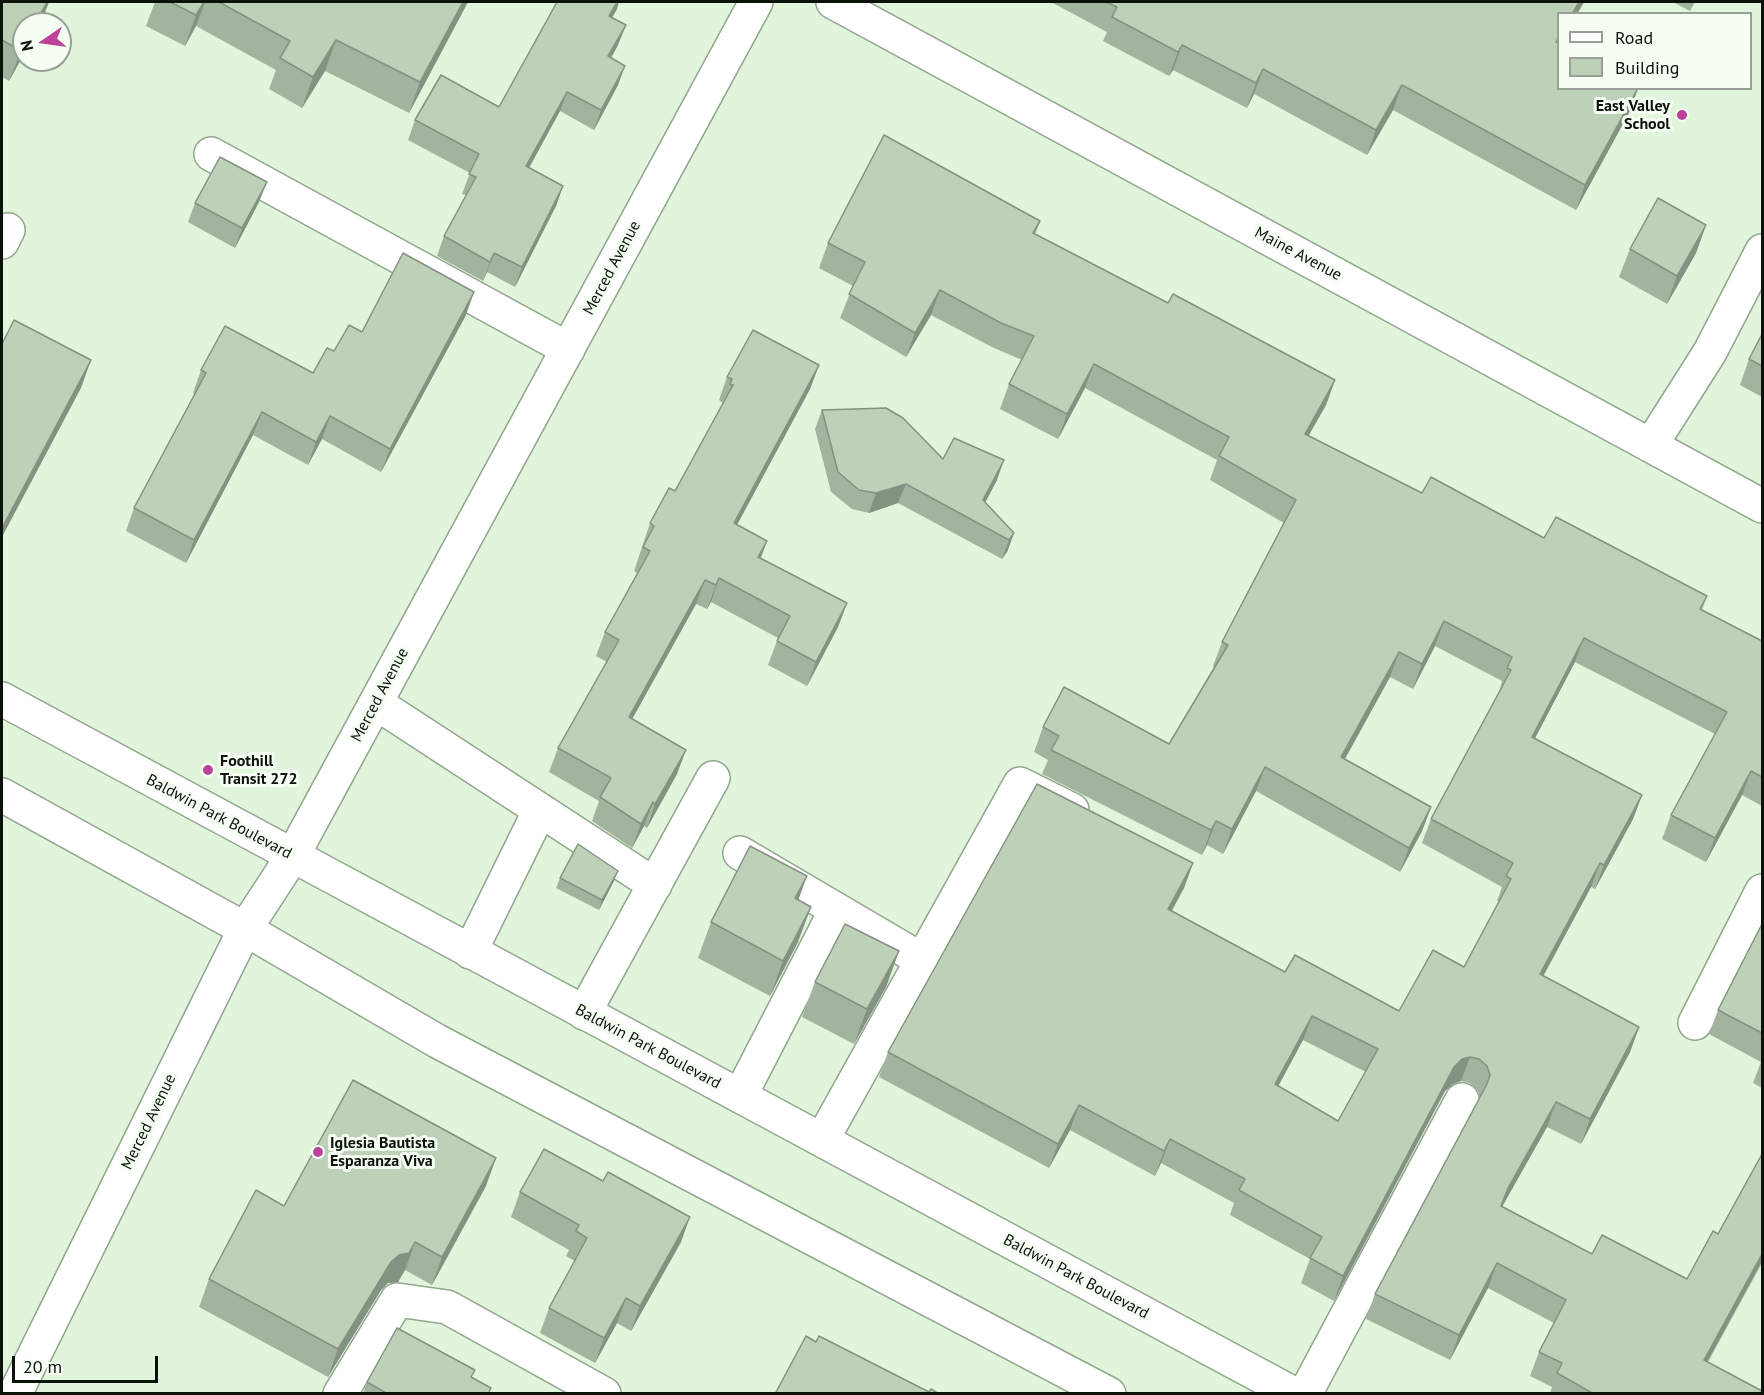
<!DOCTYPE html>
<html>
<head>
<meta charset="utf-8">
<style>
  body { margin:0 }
  #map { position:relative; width:1764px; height:1395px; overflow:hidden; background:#e0f5dc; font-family:"PT Sans",sans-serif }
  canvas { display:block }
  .frame { position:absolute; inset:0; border:3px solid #0a1209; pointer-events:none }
  .legend { position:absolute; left:1557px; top:12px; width:195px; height:78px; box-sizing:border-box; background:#f6fef4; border:2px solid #98a096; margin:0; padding:8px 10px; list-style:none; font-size:18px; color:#0a1209 }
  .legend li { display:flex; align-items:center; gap:12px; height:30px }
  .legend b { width:30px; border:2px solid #98a096 }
  .north { position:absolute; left:12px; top:12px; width:60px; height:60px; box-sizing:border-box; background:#f6fef4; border:2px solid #98a096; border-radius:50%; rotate:257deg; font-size:16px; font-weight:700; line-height:24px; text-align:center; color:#0a1209 }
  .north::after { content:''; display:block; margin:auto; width:21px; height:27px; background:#bb449a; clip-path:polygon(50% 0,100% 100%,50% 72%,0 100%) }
  .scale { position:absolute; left:12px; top:1356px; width:146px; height:27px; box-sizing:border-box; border:3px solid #0a1209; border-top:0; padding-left:8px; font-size:18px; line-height:21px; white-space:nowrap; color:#0a1209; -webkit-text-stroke:4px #f6fef4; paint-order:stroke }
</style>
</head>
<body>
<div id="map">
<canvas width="1764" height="1395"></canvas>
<div class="frame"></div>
<ul class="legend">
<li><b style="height:8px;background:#fff"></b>Road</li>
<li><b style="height:16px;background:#bcd1b8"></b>Building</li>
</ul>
<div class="north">N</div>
<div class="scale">20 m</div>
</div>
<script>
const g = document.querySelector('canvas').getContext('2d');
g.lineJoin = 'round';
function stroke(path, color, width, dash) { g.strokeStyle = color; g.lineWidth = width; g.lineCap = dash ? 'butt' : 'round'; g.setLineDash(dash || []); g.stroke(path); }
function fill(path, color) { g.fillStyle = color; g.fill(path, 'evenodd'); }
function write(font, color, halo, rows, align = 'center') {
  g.font = font + ' "PT Sans",sans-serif'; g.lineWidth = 6; g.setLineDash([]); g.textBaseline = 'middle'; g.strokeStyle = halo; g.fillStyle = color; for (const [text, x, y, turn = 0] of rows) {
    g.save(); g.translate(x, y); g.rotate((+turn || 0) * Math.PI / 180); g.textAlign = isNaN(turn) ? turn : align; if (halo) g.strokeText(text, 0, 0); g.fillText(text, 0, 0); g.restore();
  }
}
const minor = new Path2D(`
  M833 2 1762 506
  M211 154 568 349
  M2 242 8 230
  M1651 445 1710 352 1762 251
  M376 703 655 885
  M740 853 922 960
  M470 952 540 810
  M584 1013 713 778
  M1695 1023 1762 891
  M740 1096 836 910
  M822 1140 1020 784 1072 810
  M340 1394 397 1300 447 1307 604 1394
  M1305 1394 1462 1100`);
const major = new Path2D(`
  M2 699 1294 1394
  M2 795 245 929 437 1041 1109 1394
  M15 1394 245 929 292 857 756 2`);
const wall = new Path2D(`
  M2 2H49L41 22 9 81 2 77Z
  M155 2H468L409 113 325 71 302 108 269 89 276 70 196 26 185 46 146 26Z
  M1051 2H1584L1577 14H1558V88H1638L1630 111 1576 210 1393 110 1367 155 1254 94 1247 108 1173 70 1169 76 1103 41 1107 32Z
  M1673 2H1695L1690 11Z
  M617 9 612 18 618 45 611 58 618 85 594 130 560 111 529 168 563 186 556 206 515 287 487 272 483 281 437 256 444 236 466 195 462 194 470 173 408 140 415 120 499 107Z
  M259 202 235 248 188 222 195 203Z
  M1040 221 1035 235 1168 303 1335 380 1326 405 1308 436 1422 493 1544 538 1707 596 1702 610 1762 641V806L1742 795 1706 862 1662 839 1671 815 1715 734 1575 662 1535 738 1642 795 1633 819 1595 889 1591 887 1543 976 1639 1027 1630 1052 1581 1144 1547 1127 1502 1207 1592 1254 1687 1279 1718 1234 1762 1154V1263L1708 1362 1762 1394H1550L1552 1387 1530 1376 1539 1352 1554 1323 1488 1288 1450 1360 1366 1319 1375 1294 1480 1098 1478 1091 1470 1083 1461 1081 1453 1084 1445 1091 1334 1301 1301 1283 1310 1259 1230 1215 1234 1203 1161 1163 1155 1176 1070 1130 1049 1168 879 1077 888 1052 1193 863 1184 888 1172 911 1285 972 1399 1011 1464 967 1499 902 1497 901 1502 887 1422 843 1431 819 1499 693 1502 681 1435 646 1413 689 1390 677 1345 759 1431 807 1422 831 1400 872 1256 791 1223 854 1207 845 1202 855 1042 774 1048 760 1034 752 1043 727 1169 744 1214 667 1213 666 1222 642 1284 523 1210 480 1217 460 1085 388 1058 439 1000 409 1009 384 1022 360 992 347 931 315 906 357 840 318 853 286 819 268 828 243ZM1303 1040 1366 1072 1338 1121 1278 1086Z
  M1706 225 1696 253 1667 304 1619 277 1630 249Z
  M466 315 381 472 322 439 308 465 253 435 186 563 126 531 134 508 195 394 193 393 201 370 313 373 334 351 362 332Z
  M1762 334V397L1740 385 1749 359Z
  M819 365 810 389 737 525 767 541 761 558 847 603 838 627 807 686 768 665 778 638 711 602 707 609 696 604 632 719 677 774 647 828 644 826 632 848 592 821 599 801 549 772 558 748 607 662 596 656 605 632 637 573 634 571 650 523 675 491 723 403 719 400 727 377Z
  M822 410 997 480 985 502 1014 533 1007 552 1002 559 898 503 869 513 852 509 831 492 815 429Z
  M560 878 614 881 599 910 556 888Z
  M711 922 798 942 770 996 698 958Z
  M1762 924V1088L1753 1083 1761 1062 1709 1034 1718 1010Z
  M899 951 886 987 854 1044 802 1017 815 982Z
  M486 1186 432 1285 405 1270 398 1282 388 1283 381 1290 328 1377 199 1307 209 1279 284 1206Z
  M520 1192 681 1242 631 1331 617 1323 595 1363 540 1333 549 1308 575 1261 566 1256 569 1250 511 1217Z
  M472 1378 491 1388 489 1394H363L367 1382Z`);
const shadedWall = new Path2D(`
  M47 2H49L41 22 40 24H35Z
  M204 2H205L196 26 185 46 196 15Z
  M463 2H468L409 113 420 82Z
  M617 2H619L617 9 601 36 609 16Z
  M1579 2H1584L1577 14H1572Z
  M626 25 618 45 601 76 608 56Z
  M336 40 325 71 302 108 313 77Z
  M24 44V54L9 81 21 51Z
  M1182 45 1173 70 1169 76 1178 52Z
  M625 66 618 85 594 130 601 110Z
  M1263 69 1254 94 1247 108 1256 83Z
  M1402 85 1393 110 1367 155 1376 130Z
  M1638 88 1630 111 1576 210 1585 185Z
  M567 92 560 111 519 186 526 166Z
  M267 182 259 202 235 248 242 228Z
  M563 186 556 206 515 287 522 267Z
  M1706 225 1696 253 1667 304 1677 276Z
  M494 253 487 272 483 281 490 262Z
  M940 290 931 315 906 357 915 333Z
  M474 292 466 315 381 472 390 449Z
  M91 360 81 388 2 537V528Z
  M1094 364 1085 388 1058 439 1067 414Z
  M819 365 810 389 725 547 734 523Z
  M1335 380 1326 405 1296 458 1305 434Z
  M262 412 253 435 186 563 194 540Z
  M330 416 322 439 308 465 316 442Z
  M1004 460 997 480 976 520 983 500Z
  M906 484 898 503 869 513 876 493Z
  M1014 533 1007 552 1002 559 1009 540Z
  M767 541 758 564V557Z
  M719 578 711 602 707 609 716 585Z
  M705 580 696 604 620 741 629 717Z
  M847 603 838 627 807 686 816 662Z
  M1444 621 1435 646 1413 689 1422 664Z
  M1584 638 1575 662 1523 761 1532 737Z
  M1399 652 1390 677 1332 782 1341 757Z
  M686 750 677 774 647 828 655 804Z
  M1265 767 1256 791 1223 854 1232 829Z
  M1751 771 1742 795 1706 862 1715 838Z
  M1642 795 1633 819 1595 889 1604 865Z
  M653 802 644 826 632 848 641 824Z
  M1431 807 1422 831 1400 872 1409 848Z
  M1216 821 1207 845 1202 855 1211 830Z
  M1193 863 1184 888 1159 933 1168 909Z
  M1600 863 1591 887 1531 999 1540 974Z
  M618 871 614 881 599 910 602 900Z
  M807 876 794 912 795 898Z
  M811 907 798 942 770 996 783 961Z
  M899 951 886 987 854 1044 867 1009Z
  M1312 1016 1303 1040 1266 1109 1275 1084Z
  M1639 1027 1630 1052 1581 1144 1590 1119Z
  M1470 1057 1461 1081 1453 1084 1445 1091 1334 1301 1343 1276 1454 1067 1462 1059Z
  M1556 1102 1547 1127 1499 1212 1508 1188Z
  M1079 1105 1070 1130 1049 1168 1058 1144Z
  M1170 1139 1161 1163 1155 1176 1164 1151Z
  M496 1158 486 1186 432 1285 442 1257Z
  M690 1217 681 1242 631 1331 640 1306Z
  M415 1242 405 1270 398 1282 388 1283 381 1290 328 1377 338 1349 391 1262Z
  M1762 1254V1261L1695 1384 1704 1360Z
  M1497 1263 1488 1288 1450 1360 1459 1335Z
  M626 1298 617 1323 595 1363 604 1338Z`);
const building = new Path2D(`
  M2 2H47L35 24H24V44L21 51 2 40Z
  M170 2H204L196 15Z
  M219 2H463L420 82 336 40 313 77 280 58 290 41Z
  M557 2H617L609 16 626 25 608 56 625 66 601 110 567 92 526 166 563 186 522 267 494 253 490 262 444 236 476 177 469 174 479 154 415 120 441 75 499 107Z
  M1106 2H1579L1572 14H1558V38L1556 42 1558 43V88H1638L1585 185 1402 85 1376 130 1263 69 1256 83 1182 45 1178 52 1112 17 1117 7Z
  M884 135 1040 221 1033 233 1168 303 1173 294 1335 380 1305 434 1422 493 1431 477 1544 538 1556 517 1707 596 1700 609 1762 641V777L1751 771 1715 838 1671 815 1727 712 1584 638 1532 737 1642 795 1604 865 1600 863 1540 974 1639 1027 1590 1119 1556 1102 1508 1188 1501 1206 1592 1254 1602 1235 1687 1279 1713 1231 1718 1234 1762 1154V1254L1704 1360 1762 1391V1394H1594L1557 1373 1562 1363 1539 1352 1566 1300 1497 1263 1459 1335 1375 1294 1487 1084 1490 1075 1487 1066 1479 1059 1470 1057 1462 1059 1454 1067 1343 1276 1310 1258 1322 1237 1239 1190 1245 1179 1170 1139 1164 1151 1079 1105 1058 1144 888 1052 1037 784 1193 863 1168 909 1285 972 1295 955 1399 1011 1433 950 1464 967 1511 879 1506 876 1513 863 1431 819 1511 670 1507 668 1512 657 1444 621 1422 664 1399 652 1341 757 1431 807 1409 848 1265 767 1232 829 1216 821 1211 830 1051 750 1059 736 1043 727 1064 687 1169 744 1228 645 1222 642 1296 500 1219 456 1229 437 1094 364 1067 414 1009 384 1034 336 1001 323 940 290 915 333 849 294 865 262 828 243ZM1312 1016 1378 1049 1338 1121 1275 1084Z
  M220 157 267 182 242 228 195 203Z
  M1658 198 1706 225 1677 276 1630 249Z
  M403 253 474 292 390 449 330 416 316 442 262 412 194 540 134 508 206 373 201 370 225 326 313 373 327 348 334 351 349 325 362 332Z
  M14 320 91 360 2 528V344Z
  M753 330 819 365 734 523 767 541 758 557 847 603 816 662 777 641 790 616 719 578 716 585 705 580 629 717 686 750 655 804 653 802 641 824 600 797 611 778 558 748 619 640 605 632 650 551 643 547 654 526 650 523 669 488 675 491 733 385 730 384 732 379 727 377Z
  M1762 334V366L1749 359Z
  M886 408 903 418 943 459 954 438 1004 460 983 500 1014 533 1009 540 906 484 876 493 859 490 838 472 822 410Z
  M578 844 618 871 602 900 560 878Z
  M750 846 807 876 795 898 811 907 783 961 711 922Z
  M845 924 899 951 867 1009 815 982Z
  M1762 924V1033L1718 1010Z
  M353 1080 496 1158 442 1257 415 1242 409 1253 399 1255 391 1262 338 1349 209 1279 256 1190 284 1206Z
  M544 1149 603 1181 608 1172 690 1217 640 1306 626 1298 604 1338 549 1308 587 1238 576 1231 579 1225 520 1192Z
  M397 1328 475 1370 471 1377 491 1388 488 1394H388L367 1382Z
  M806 1336 816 1342 819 1336 929 1392 931 1389 939 1394H775Z`);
const markers = [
  [1682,115,6,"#bb449a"],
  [208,770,6,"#bb449a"],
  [318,1152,6,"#bb449a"]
];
const poiNames = [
  ["East Valley",1670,106,"right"],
  ["School",1670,124,"right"],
  ["Foothill",220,761],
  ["Transit 272",220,779],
  ["Iglesia Bautista",330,1143],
  ["Esparanza Viva",330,1161]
];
const streetNames = [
  ["Maine Avenue",1298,254,28],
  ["Merced Avenue",612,268,-62],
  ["Merced Avenue",380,695,-62],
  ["Baldwin Park Boulevard",219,817,28],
  ["Baldwin Park Boulevard",648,1047,28],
  ["Merced Avenue",149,1122,-64],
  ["Baldwin Park Boulevard",1076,1277,28]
];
stroke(minor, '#92a68e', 36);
stroke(major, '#92a68e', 36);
stroke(minor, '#fff', 33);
stroke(major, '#fff', 33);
fill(wall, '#a2b49e');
fill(shadedWall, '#849281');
fill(building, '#bcd1b8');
stroke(building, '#849281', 1.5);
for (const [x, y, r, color] of markers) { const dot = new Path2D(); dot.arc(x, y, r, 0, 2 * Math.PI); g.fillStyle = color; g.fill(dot); stroke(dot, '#f6fef4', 2); }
write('bold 16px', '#0a1209', '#f6fef4', poiNames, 'left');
write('16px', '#0a1209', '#f6fef4', streetNames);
</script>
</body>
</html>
